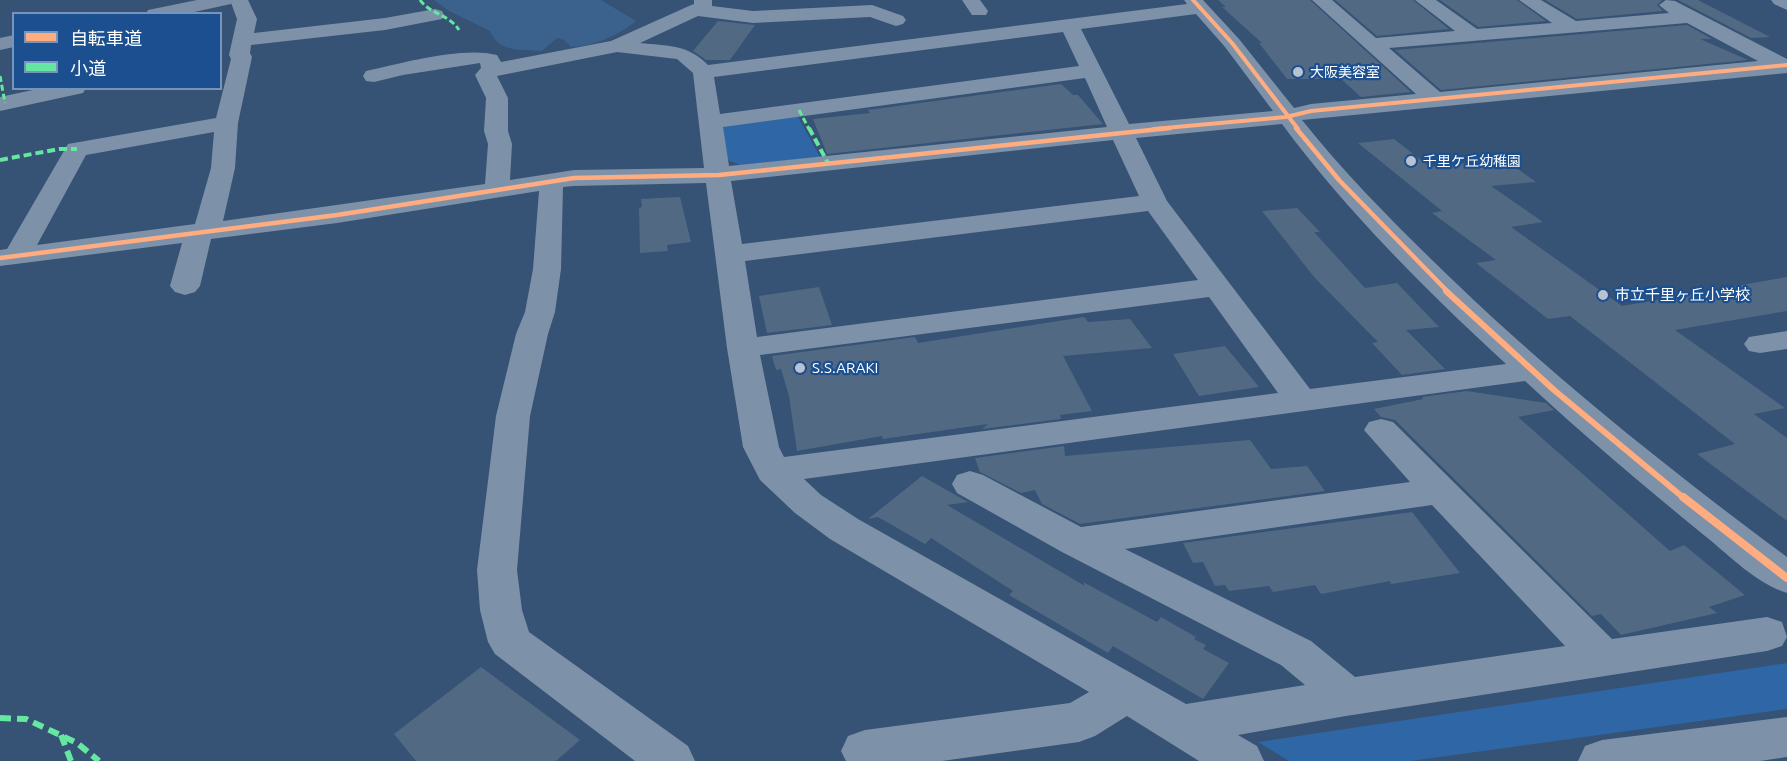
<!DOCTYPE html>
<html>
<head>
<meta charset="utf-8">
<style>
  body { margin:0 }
  #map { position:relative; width:1787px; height:761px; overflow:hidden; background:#365274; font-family:Ubuntu,"Noto Sans JP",sans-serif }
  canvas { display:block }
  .legend { position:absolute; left:12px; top:12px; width:210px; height:78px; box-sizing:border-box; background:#1b4f8f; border:2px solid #7695bc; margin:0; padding:8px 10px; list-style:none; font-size:18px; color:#fff }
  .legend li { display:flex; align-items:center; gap:12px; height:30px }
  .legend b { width:30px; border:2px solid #7695bc }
</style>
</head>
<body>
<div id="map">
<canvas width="1787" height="761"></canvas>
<ul class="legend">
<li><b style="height:8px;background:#ffac80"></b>自転車道</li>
<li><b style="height:8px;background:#66e7a1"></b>小道</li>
</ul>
</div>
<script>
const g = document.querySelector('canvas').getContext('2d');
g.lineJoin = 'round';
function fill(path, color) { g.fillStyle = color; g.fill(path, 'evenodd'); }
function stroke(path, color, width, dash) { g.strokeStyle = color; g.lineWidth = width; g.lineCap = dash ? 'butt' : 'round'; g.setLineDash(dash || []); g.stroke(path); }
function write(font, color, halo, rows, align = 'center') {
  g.font = font + ' Ubuntu,"Noto Sans JP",sans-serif'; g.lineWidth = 4.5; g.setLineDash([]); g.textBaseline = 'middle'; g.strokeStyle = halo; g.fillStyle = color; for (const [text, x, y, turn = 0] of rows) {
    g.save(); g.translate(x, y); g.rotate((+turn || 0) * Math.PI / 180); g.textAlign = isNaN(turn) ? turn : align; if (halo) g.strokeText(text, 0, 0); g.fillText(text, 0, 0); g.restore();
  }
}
const green = new Path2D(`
  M797 115 820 157 740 165 728 160 721 128 733 123Z
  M1787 663V709L1411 761H1289L1258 742Z`);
const water = new Path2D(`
  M434 0H601L636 21C618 36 594 46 571 47L564 40 557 38 542 51C520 49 499 53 490 31L449 11Z`);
const building = new Path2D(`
  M1218 0H1310L1411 92 1361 97 1341 79H1287L1259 43H1262L1222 7H1226Z
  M1335 0H1413L1449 29 1377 36Z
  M1440 0H1517L1546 21 1478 27Z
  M1545 0H1662L1657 5 1663 11 1577 19Z
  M1678 0H1698L1770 37 1751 38Z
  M718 21 755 25 730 60H706L693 51Z
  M1687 25 1712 39H1700L1748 60 1441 90 1395 50Z
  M1061 84 1073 95H1078L1103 124 827 154 813 119 870 113 868 110Z
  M1394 139 1430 167 1504 159 1536 182 1491 186 1543 222 1511 227 1622 306 1787 277V311L1675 330 1785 408 1754 414 1787 438V521L1697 454 1735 444 1570 316 1548 319 1476 263 1496 260 1432 213 1442 211 1358 143Z
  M680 197 691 242 667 245 668 251 640 253 639 208 642 207 641 199Z
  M1297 208 1320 232H1314L1365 288 1397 283 1439 327 1406 330 1445 369 1402 375 1372 343 1378 342 1314 277 1262 211Z
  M819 287 832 325 767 333 759 296Z
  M1084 317 1088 322 1130 319 1152 348 1063 356 1092 411 1060 415 1061 419 982 429 988 424 883 439 882 436 797 451 789 396 781 369 776 370 772 356 915 337 918 343Z
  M1225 346 1259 387 1199 396 1173 354Z
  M1467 391 1546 403 1554 410 1518 417 1670 551 1684 545 1745 595 1709 607 1717 613 1621 635 1601 614 1592 616 1395 420 1381 417 1374 409 1423 399 1422 397Z
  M1250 440 1271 469 1307 466 1325 491 1080 524 1042 504 1035 490 1021 493 980 472 975 458 1064 446 1065 456Z
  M922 476 968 502 947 505 1085 586 1083 582 1157 622 1161 617 1196 637 1194 639 1206 645 1203 649 1229 663 1203 699 1113 646 1108 653 1009 595 1013 591 931 538 925 544 878 517 868 519Z
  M1412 512 1460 573 1391 584 1390 581 1321 594 1315 585 1273 592 1269 586 1229 591 1225 585 1215 586 1203 562 1193 563 1183 543Z
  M481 667 580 740 556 761H416L394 734Z`);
const minor = new Path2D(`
  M230 0H248L257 19 254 33 385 18 435 9 442 11 444 15 442 19 385 30 251 45 250 53 252 57 238 123 235 168 223 221 485 184 488 144 484 131 486 98 475 75 481 68 480 63 403 75 374 82 366 81 363 76 366 71C402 63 463 46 497 55L501 62 611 41 689 6 694 4V0H712V6L753 11 872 5 903 16 906 20 903 24 896 26 870 17 753 23 698 16 640 43C667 46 688 44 708 65L1187 4 1184 0H1203L1239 39 1294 108 1311 104 1416 94 1312 0H1332L1376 38 1455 31 1415 0H1436L1477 29 1552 23 1519 0H1541L1576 21 1669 13 1659 5 1666 0 1675 1 1787 59V73L1302 120C1342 170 1386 215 1432 260 1542 368 1663 465 1787 557V593C1757 584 1730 556 1705 536 1644 486 1583 435 1525 381L804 479 821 495 858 519 1186 704 1305 685 1281 665 1062 552 957 493 952 484 957 475 970 471 983 475 1081 527 1410 482 1364 430 1369 422 1381 419 1393 422 1612 639 1767 617 1782 622 1787 637 1782 646 1767 651 1346 716 1238 735 1257 746 1264 761H1199L1127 716 1095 736 1079 742 942 761H846L841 751 848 736 865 730 1070 703 1089 692 830 539 795 513 760 480 743 447 727 348 706 183 574 186 563 187 561 269 555 312 548 334 530 416 517 570 522 610 529 632 688 746 695 761H635L495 654 488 642 480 610 477 570 496 416 516 334 525 312 533 269 539 191 337 223 211 239 200 286 195 292 185 295 175 292 170 286 182 243 0 266V250L7 249 68 144 216 118 231 59 229 55 237 19ZM1196 14 1225 47 1273 111 1129 124 1081 29ZM1687 23 1758 61 1440 92 1389 48ZM1063 32 1079 66 720 114 714 77ZM617 52 677 59 693 73 704 168 574 170 510 180 512 144 508 131V98L497 76ZM1085 78 1107 127 729 166 723 127ZM1282 124C1347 212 1426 290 1506 364L1310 389 1167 201 1136 138ZM214 132 211 168 195 224 37 245 86 155ZM1113 140 1139 196 742 244 731 181ZM1148 211 1198 280 757 337 745 261ZM1209 297 1278 393 784 457 779 447 760 355ZM1432 505 1565 646 1355 677 1311 641 1125 549Z
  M962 0H980L988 11 986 15H972Z
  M1771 0H1787V10L1774 4Z
  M42 88H86L83 93 0 111V97Z
  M1787 331V349L1760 353 1749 351 1744 344 1749 337Z
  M1787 717V757L1760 761H1578L1585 746 1602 740Z`);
const major = new Path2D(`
  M197 0H234L231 4 185 14H146L148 10Z
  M14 35V47L0 50V38Z`);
const quietFar2 = new Path2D(`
  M420 0C430 14 450 15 459 30
  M0 76 5 103
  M799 110 809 129`);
const quietFar1 = new Path2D(`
  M809 128 828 163
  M0 160 59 149H77`);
const quiet = new Path2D(`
  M0 718 26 719 77 743 99 761
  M61 735 71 761`);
const cyclewayFar3 = new Path2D(`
  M1193 0 1232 43 1298 129
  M1154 129 1286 117 1311 111 1787 65`);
const cyclewayFar2 = new Path2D(`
  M1296 128 1339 180 1448 292
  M0 258 337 215 574 178 719 175 1170 128`);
const cyclewayFar1 = new Path2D(`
  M1446 291 1554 390 1685 499`);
const cycleway = new Path2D(`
  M1683 497 1787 578`);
const markers = [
  [1298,72,6,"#b9c2ce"],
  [1411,161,6,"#b9c2ce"],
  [1603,295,6,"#b9c2ce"],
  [800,368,6,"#b9c2ce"]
];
const farPoinames = [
  ["大阪美容室",1310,72],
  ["千里ケ丘幼稚園",1423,161]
];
const poiNames = [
  ["市立千里ヶ丘小学校",1615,295],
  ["S.S.ARAKI",812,368]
];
fill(green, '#2f66a5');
fill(water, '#3b618d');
fill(building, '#526984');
fill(minor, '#7d92a8');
fill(major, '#7d8ea7');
stroke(quietFar2, '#66e7a1', 3, [6, 3]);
stroke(quietFar1, '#66e7a1', 4, [8, 4]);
stroke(quiet, '#66e7a1', 6, [11, 6]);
stroke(cyclewayFar3, '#ffac80', 4);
stroke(cyclewayFar2, '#ffac80', 4.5);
stroke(cyclewayFar1, '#ffac80', 6);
stroke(cycleway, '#ffac80', 8);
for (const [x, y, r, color] of markers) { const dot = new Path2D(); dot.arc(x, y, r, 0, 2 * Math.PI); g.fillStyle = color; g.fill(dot); stroke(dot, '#1b4f8f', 2); }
write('14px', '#fff', '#1b4f8f', farPoinames, 'left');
write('15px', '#fff', '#1b4f8f', poiNames, 'left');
</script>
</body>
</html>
